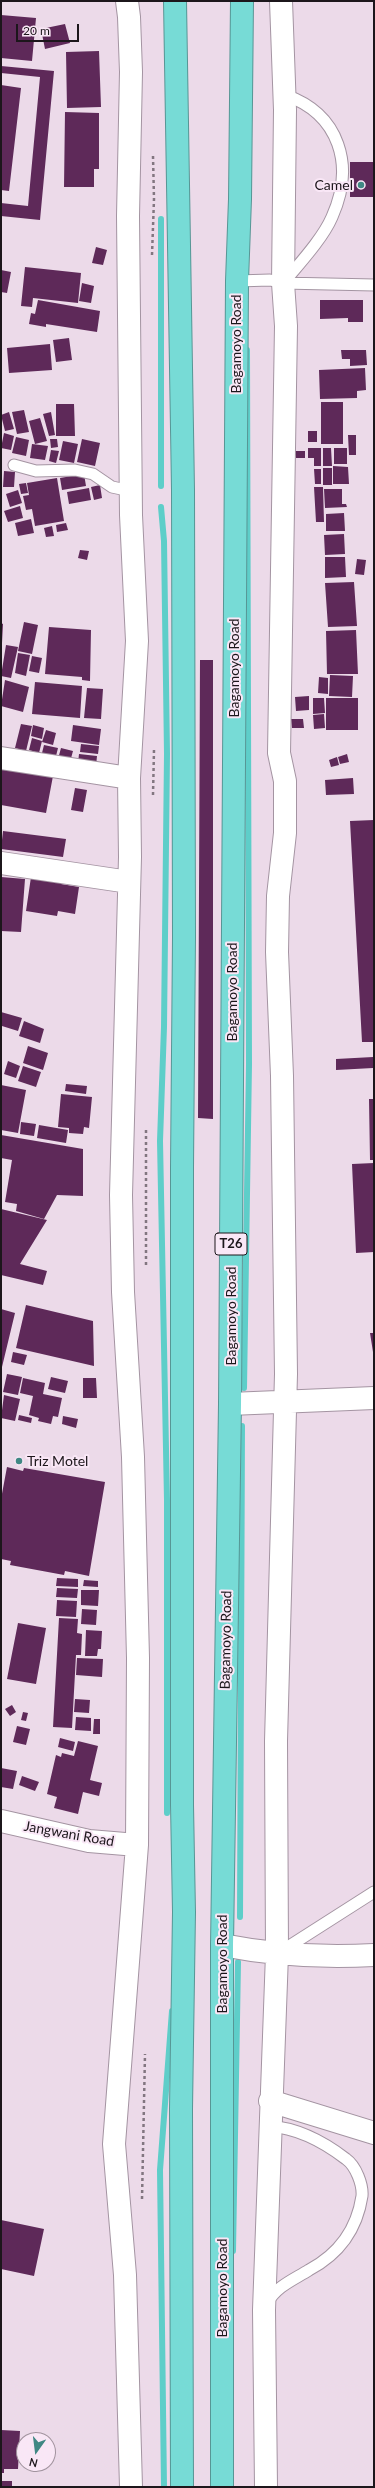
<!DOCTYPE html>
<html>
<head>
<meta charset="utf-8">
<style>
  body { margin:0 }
  #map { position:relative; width:375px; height:2488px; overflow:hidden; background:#ecdae9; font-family:Lato,sans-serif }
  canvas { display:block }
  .frame { position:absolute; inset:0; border:2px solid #1c161b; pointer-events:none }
  .north { position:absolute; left:16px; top:2432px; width:40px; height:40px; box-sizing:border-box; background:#f9e7f6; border:1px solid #a1939e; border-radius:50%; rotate:194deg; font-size:11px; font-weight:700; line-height:16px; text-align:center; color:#1c161b }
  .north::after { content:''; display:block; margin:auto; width:14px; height:18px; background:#408884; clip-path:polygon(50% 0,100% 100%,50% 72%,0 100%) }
  .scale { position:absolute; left:16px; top:24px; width:63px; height:18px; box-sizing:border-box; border:2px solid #1c161b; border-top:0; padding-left:5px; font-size:12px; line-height:14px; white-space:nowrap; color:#1c161b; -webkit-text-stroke:3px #f9e7f6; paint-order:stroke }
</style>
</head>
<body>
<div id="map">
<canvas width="375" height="2488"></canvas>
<div class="frame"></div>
<div class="north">N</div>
<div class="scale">20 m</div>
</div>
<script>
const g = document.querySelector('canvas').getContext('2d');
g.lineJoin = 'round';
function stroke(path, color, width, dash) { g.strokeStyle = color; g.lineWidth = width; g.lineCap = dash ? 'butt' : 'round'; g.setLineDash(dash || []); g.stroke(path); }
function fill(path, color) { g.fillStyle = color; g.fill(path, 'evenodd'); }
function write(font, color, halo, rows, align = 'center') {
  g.font = font + ' Lato,sans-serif'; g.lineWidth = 4; g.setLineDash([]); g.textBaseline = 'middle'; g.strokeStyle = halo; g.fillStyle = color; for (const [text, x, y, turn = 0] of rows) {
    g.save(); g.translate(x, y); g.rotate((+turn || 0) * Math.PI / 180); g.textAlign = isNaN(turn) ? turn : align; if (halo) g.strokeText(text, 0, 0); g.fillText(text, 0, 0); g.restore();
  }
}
const stream = new Path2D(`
  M161 219V486
  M161 507 164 541 167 754 164 1027 160 1141 167 1500V1813
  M244 1388 249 1064 247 350
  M240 1917 242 1426
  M233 2251 238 1962
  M164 2487 160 2170 172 2011`);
const building = new Path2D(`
  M1 15 36 18 32 61 1 58Z
  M65 24 70 43 45 49 41 29Z
  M99 51 101 107 67 108 66 52Z
  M1 66 54 71 40 220 1 216V203L28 206 40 77 1 73Z
  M1 85 21 88 9 191 1 190Z
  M65 112 99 113V169H94V187H64Z
  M350 162H374V197H350Z
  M96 247 107 250 103 265 92 263Z
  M25 267 81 273 78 303 33 298 32 307 21 306Z
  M1 270 11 272 7 293 1 292Z
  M82 283 94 286 91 303 79 301Z
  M38 300 100 311 97 332 46 324V327L29 324 31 313 35 314Z
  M320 300H363V322H348V318L320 319Z
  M69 338 72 360 56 362 53 340Z
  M50 344 52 370 9 373 7 348Z
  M341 350H366L367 365 350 366V359H342Z
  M365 368 366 390 357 391V398L320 399 319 370Z
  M321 402H343V444H321Z
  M56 404H74L75 436H56Z
  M24 410 29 432 17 434 12 412Z
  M9 412 14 429 5 431 1 415Z
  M51 412 55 435 49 436 43 414Z
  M40 418 47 441 35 444 29 421Z
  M308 431H317V442H308Z
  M4 433 14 436 11 450 1 448Z
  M348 435H356V455H349Z
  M16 437 29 440 26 456 12 453Z
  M50 439H57L58 447 51 448Z
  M82 439 100 443 95 466 77 462Z
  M63 441 78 444 74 463 59 460Z
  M32 444 48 446 45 460 30 458Z
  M308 448H321V466H314V458H308Z
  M323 448H331L332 466H323Z
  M334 448H347V464H334Z
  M51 450 59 451 56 463 49 461Z
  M295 451H305V458H296Z
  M333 466 348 467 349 484H333Z
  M323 468H332V485H323Z
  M314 469H321V484H315Z
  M4 471 15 472 14 487H3Z
  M84 474 86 486 62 490 60 478Z
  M57 478 64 521 35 526 32 509 26 510 23 496 29 495 27 483Z
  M26 483 28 493 21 494 19 484Z
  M100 485 102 498 94 500 91 487Z
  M314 487H323L324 522H316Z
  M89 488 91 500 69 504 67 492Z
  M324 489H342V504H346L347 507 325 508Z
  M18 490 22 503 10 507 6 494Z
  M20 506 23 518 8 522 4 511Z
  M344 513 345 531H326V514Z
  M31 519 34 533 18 536 15 523Z
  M66 523 68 530 57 532 56 525Z
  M52 526 54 536 46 537 44 528Z
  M344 534 345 554 325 555 324 535Z
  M80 550 89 551 87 560 78 558Z
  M325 557H345L346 577 325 578Z
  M357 559 366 560 364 575 355 574Z
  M354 582 357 626 328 627 325 583Z
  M24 622 38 625 32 654 18 651Z
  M1 623 3 624 2 643H1Z
  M49 627 91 630 90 681 82 680V677L45 674Z
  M356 630 358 674H327L326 631Z
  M6 645 18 647 11 678 1 676Z
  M18 653 30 655 26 676 15 673Z
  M32 656 42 658 39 673 29 671Z
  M200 660H213V1119L198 1118Z
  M330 675 353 676 352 697 329 696Z
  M319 677 328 678V694L318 693Z
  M5 680 29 687 23 712 1 706Z
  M35 682 82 686 80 718 32 714Z
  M87 688 103 689 101 719 84 718Z
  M309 696V710L296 711 295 697Z
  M313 698H324L325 713 313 714Z
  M326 698H358V730H326Z
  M324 714 325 728 314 729 313 715Z
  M291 719H303L304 728H292Z
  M21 724 32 726 26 751 15 748Z
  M33 725 44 728 42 739 31 736Z
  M73 725 101 729 99 745 71 741Z
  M46 730 56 733 53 745 42 742Z
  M32 738 42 741 39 753 29 750Z
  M81 744 99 746 98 754 80 752Z
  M44 745 58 748 56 756 42 753Z
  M61 748 73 751 70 762 58 759Z
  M79 754 97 756 96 766 78 763Z
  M347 754 349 762 340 764 338 757Z
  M337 757 339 765 331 767 329 760Z
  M1 766 53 776 46 813 1 805Z
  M353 778 354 794 326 795 325 780Z
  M75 788 87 790 83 812 71 810Z
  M374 820V1042H362L350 821Z
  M3 831 66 839 63 857 1 849Z
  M1 877 25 879 21 932 1 931Z
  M31 877 62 880 61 884 79 887 75 914 58 911 57 916 26 911Z
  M1 1012 22 1018 18 1031 2 1026 1 1030Z
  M24 1021 44 1029 40 1043 19 1036Z
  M28 1046 48 1053 43 1070 23 1063Z
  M373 1057V1068L336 1070V1059Z
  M8 1061 20 1066 16 1078 4 1074Z
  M23 1066 41 1072 36 1087 18 1081Z
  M66 1084 87 1086 86 1094 65 1091Z
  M1 1085 26 1090 18 1133 1 1130Z
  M61 1094 92 1097 89 1128 84 1127 83 1134 69 1133V1128L58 1127Z
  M369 1099H374V1160H370Z
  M21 1122 36 1124 34 1136 20 1134Z
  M39 1125 68 1130 66 1143 37 1138Z
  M1 1135 83 1149V1196L57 1195 44 1219 16 1211 17 1204 5 1202 12 1160 1 1158Z
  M374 1163V1252L356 1253 352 1164Z
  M1 1209 47 1220 20 1264 47 1271 43 1285 1 1275Z
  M26 1305 93 1321 94 1366 16 1348Z
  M1 1309 15 1313 2 1367H1Z
  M370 1333H374V1352H373Z
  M13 1352 27 1355 24 1365 11 1362Z
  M7 1374 22 1377 18 1395 3 1392Z
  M51 1377 68 1381 65 1393 48 1389Z
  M23 1378 45 1383 43 1394 62 1398 58 1417 53 1416 51 1424 38 1421 39 1418 29 1415 33 1396 20 1393Z
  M83 1378H96L97 1398H83Z
  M4 1395 20 1399 15 1421 1 1418Z
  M19 1415 32 1418 31 1423 18 1420Z
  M63 1416 78 1419 76 1428 62 1424Z
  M7 1467 23 1471 24 1468 105 1482 89 1576 65 1571 64 1575 10 1565 11 1561 1 1559V1499Z
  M57 1578 78 1579V1587L56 1586Z
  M84 1580 98 1581V1587L83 1586Z
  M57 1588 78 1589 77 1598 56 1597Z
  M81 1590H99L98 1606 81 1605Z
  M57 1600 77 1601 76 1617 56 1616Z
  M82 1609 97 1610 96 1625 81 1624Z
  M59 1618 78 1619 77 1633 82 1634 81 1655H76L72 1728 53 1727Z
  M18 1623 46 1628 36 1684 7 1679Z
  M86 1630 102 1631 101 1649H98L97 1656H85Z
  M77 1658 103 1659 102 1677 76 1675Z
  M75 1699 90 1700 89 1713 74 1712Z
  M12 1705 16 1712 10 1716 5 1709Z
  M23 1712 28 1713 26 1721 21 1720Z
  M76 1717 91 1718V1731L75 1730Z
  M94 1719H100V1734H93Z
  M17 1726 30 1729 26 1745 13 1742Z
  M60 1738 75 1742 73 1751 58 1747Z
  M78 1741 98 1746 90 1780 102 1783 99 1796 83 1792 78 1814 54 1808 57 1797 47 1794 56 1755 61 1757 62 1753 74 1756Z
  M1 1768 17 1771 13 1789 1 1787Z
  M22 1776 39 1782 35 1791 19 1785Z
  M1 2220 44 2229 34 2276 1 2269Z
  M1 2430 20 2431 18 2469H4V2473H1Z
  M1 2481H12V2487H1Z`);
const path = new Path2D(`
  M152 255 154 199 153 156
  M153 795 154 750
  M146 1265V1130
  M142 2199 145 2054`);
const lane = new Path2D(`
  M237 281 270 280 283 283 374 285
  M285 281C300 263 323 238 332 217 355 166 340 114 285 95
  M14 465 36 471 75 470 93 474 112 487 131 491
  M280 1952 374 1892
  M267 2303C277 2286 293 2280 309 2270 339 2254 357 2229 362 2196 363 2185 356 2166 346 2159 324 2142 297 2128 269 2126`);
const street = new Path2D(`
  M127 1 129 17 131 72 128 216 131 515 137 641 129 778 130 857 121 1195 123 1292 133 1457 138 1658 137 1845 114 2144 125 2275 131 2487
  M1 758 129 778
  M1 863 129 882
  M230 1404 374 1398
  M1 1821 89 1841 137 1845
  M222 1945C273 1955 322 1958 374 1955
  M270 2101 374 2133
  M266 2487 264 2310 277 1954 276 1741 286 1374 282 1076 277 952 278 896 285 833V781L279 753 286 326 283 283 285 110 281 1`);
const highway = new Path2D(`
  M175 1 183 490 184 937 182 1167V1805L184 1912 181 2109 182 2487
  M222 2487V1945L230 1404 237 281 240 199 242 1`);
const markers = [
  [361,185,4,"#408884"],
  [19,1461,4,"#408884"]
];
const shields = [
  [231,1244,32]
];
const shieldNames = [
  ["T26",231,1244]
];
const poiNames = [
  ["Camel",353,185],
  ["Triz Motel",27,1461,"left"]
];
const streetNames = [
  ["Bagamoyo Road",236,344,-90],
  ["Bagamoyo Road",234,668,-90],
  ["Bagamoyo Road",232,992,-90],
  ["Bagamoyo Road",231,1316,-90],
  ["Bagamoyo Road",226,1640,-89],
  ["Jangwani Road",69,1834,10],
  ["Bagamoyo Road",222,1964,-90],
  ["Bagamoyo Road",222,2288,-90]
];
stroke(stream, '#5ecec9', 6);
fill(building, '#5e2959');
stroke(lane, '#a494a2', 13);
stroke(street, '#a494a2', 24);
stroke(highway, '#579695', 24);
stroke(path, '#827680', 2.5, [3, 3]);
stroke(lane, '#fff', 11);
stroke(street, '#fff', 22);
stroke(highway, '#77dbd6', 22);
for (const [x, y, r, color] of markers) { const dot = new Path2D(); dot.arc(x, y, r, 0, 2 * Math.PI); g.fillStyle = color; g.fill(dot); stroke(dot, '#f9e7f6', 1.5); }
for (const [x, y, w] of shields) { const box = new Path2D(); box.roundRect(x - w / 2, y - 11, w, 22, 3); g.fillStyle = '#f9e7f6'; g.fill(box); stroke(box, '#1c161b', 1); }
write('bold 13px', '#1c161b', null, shieldNames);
write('14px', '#1c161b', '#f9e7f6', poiNames, 'right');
write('14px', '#1c161b', '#f9e7f6', streetNames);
</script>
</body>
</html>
